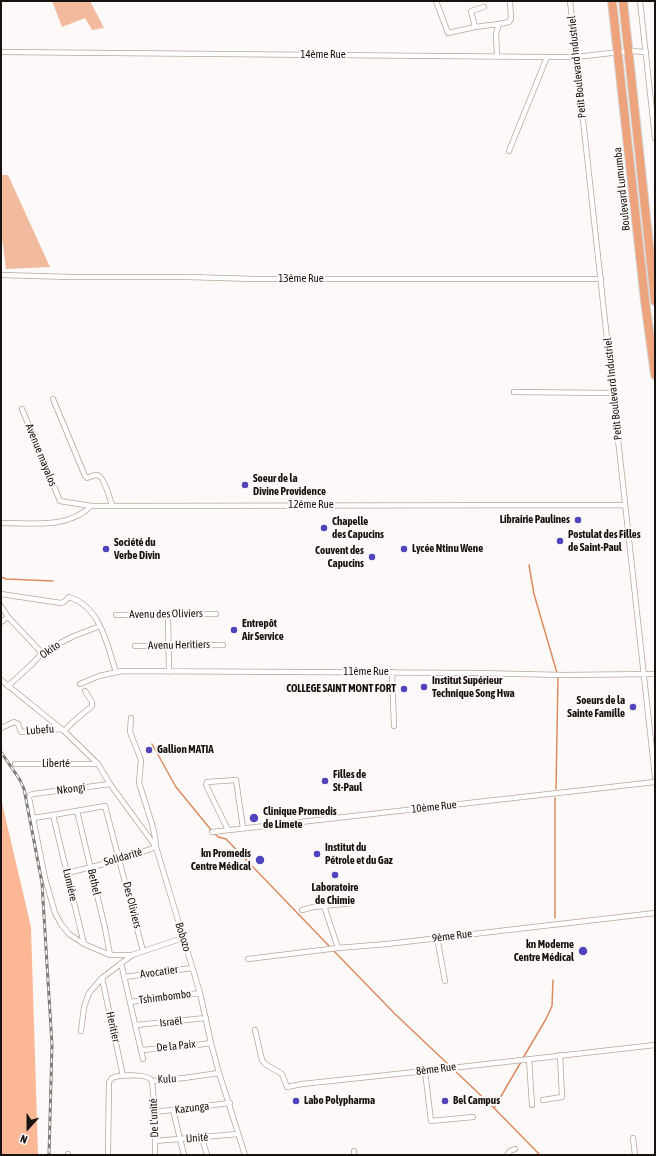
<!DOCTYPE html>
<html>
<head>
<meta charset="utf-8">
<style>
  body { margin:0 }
  #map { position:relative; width:656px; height:1156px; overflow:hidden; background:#fdf9f8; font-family:"Asap Condensed",sans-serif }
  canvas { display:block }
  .frame { position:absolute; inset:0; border:2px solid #181310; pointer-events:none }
  .north { position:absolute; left:8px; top:1108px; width:40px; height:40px; -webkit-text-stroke:3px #fdf9f8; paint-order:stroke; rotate:201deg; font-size:11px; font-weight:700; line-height:16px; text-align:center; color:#181310 }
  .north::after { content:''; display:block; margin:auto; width:14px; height:18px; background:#181310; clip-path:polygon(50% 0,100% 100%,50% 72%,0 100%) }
</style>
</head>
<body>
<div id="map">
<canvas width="656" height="1156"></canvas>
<div class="frame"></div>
<div class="north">N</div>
</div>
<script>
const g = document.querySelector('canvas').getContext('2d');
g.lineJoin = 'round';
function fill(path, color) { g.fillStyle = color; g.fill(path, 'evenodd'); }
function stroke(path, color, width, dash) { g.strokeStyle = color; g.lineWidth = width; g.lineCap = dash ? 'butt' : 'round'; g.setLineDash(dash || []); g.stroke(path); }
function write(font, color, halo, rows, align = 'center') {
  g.font = font + ' "Asap Condensed",sans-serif'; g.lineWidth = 4; g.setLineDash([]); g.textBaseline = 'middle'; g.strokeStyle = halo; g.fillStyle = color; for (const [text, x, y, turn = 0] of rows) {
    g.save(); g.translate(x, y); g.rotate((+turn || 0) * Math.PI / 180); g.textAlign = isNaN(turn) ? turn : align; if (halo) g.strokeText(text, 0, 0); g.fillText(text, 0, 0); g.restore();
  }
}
const green = new Path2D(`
  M52 1H90L104 28 92 30 85 18 62 27Z
  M1 175H8L50 267 6 269 1 230Z`);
const forest = new Path2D(`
  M1 799 31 927 38 1155H1Z`);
const stream = new Path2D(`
  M529 565 534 594 557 673
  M1 577 6 579 53 581
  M152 744 176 787 212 831
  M556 789 558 677
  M555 798V918
  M215 834 218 837 226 839 331 948
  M334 951 394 1013 450 1066
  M523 1058 546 1019 552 1006 553 980
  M453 1069 494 1108 540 1155
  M494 1108 521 1062`);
const street = new Path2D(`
  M436 1 448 33 475 27 499 24 496 34 497 56
  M570 1 655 777
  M640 1 655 138
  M499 24 509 22 511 19 510 1
  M475 27 471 11 484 7
  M1 52 547 57H576L629 51 646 52
  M509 151 547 57
  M1 275 71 277H189L255 279H601
  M514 392 613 393
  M53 399 85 476 87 478C90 477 94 475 97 475 104 476 110 499 112 505
  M22 409 60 501 91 506 625 505
  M1 523C30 523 69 529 91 506
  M1 594 61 603 64 602 69 597C101 607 107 645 116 672
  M1 606 8 617 42 653
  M168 614 169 672
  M116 615 216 614
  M1 622 8 617
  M135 646 223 645
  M392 672 394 726
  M1 680 64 731 98 764 110 784 156 847
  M80 684 99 676 122 671 477 673 563 675 655 674
  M8 686 33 663 42 653 50 648 74 636 100 626
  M131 718 130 732 141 760 139 783 152 824 155 837 156 847 200 993 211 1043 219 1073 245 1155
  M1 728 14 722 18 724 21 732 61 729
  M64 731 74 721 92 706V702L85 691
  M15 764H98
  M110 784 33 794 30 795 29 798 45 878 55 913 61 924 69 934 84 944 110 955H132
  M77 811 105 928 110 955
  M53 815 105 806 143 951
  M33 818 53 815 84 944
  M228 830 206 785 207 782 236 780 243 828
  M212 832 655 782
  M67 873 120 860 156 847
  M324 906 338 948
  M302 910 313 907 353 903
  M437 937 445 981
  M248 959 338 948 387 944 655 913
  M121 963 143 1059
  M125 977 192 968
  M102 978 123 1076
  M130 1002 200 993
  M136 1025 206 1018
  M255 1030 262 1060 265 1064 282 1074 287 1087 302 1084 425 1071 655 1045
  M81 1031 84 1007 89 993 102 978 132 955 183 938
  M141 1050 181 1047 211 1043
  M529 1059 532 1105
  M425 1071 431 1121 473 1117
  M152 1081 155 1112V1155
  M543 1100 562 1097 560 1055
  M173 1110 184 1155
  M155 1112 230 1103
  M202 1138 207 1155
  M633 1138 635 1155
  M155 1141 238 1134
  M354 1151V1155
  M68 1155V1154
  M108 1155 109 1082 112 1078C120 1075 148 1073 152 1081L184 1078 219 1073
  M507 1155 510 1151 515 1149`);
const highway = new Path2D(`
  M612 1 645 301 655 375
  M623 1 655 301`);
const rail = new Path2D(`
  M1 752 20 780 24 789 42 883 52 1045 49 1155`);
const markers = [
  [245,485,4,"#4f44bb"],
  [578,520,4,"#4f44bb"],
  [324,528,4,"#4f44bb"],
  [560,541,4,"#4f44bb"],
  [106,549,4,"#4f44bb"],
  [404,549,4,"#4f44bb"],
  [372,557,4,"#4f44bb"],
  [234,630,4,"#4f44bb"],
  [424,687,4,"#4f44bb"],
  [404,689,4,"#4f44bb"],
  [633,707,4,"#4f44bb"],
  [149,750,4,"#4f44bb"],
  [325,781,4,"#4f44bb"],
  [254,818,5,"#4f44bb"],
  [317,854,4,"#4f44bb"],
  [260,860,5,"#4f44bb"],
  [335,875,4,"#4f44bb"],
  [583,951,5,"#4f44bb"],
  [296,1101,4,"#4f44bb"],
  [445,1101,4,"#4f44bb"]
];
const streetNames = [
  ["14ème Rue",323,55],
  ["Petit Boulevard Industriel",577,67,-96],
  ["Boulevard Lumumba",622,189,-96],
  ["13ème Rue",301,279],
  ["Petit Boulevard Industriel",613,389,-96],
  ["Avenue mayalos",41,455,68],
  ["12ème Rue",311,505],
  ["Avenu des Oliviers",166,614,-1],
  ["Avenu Heritiers",179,645,-1],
  ["Okito",50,650,-35],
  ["11ème Rue",366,672],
  ["Lubefu",40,730,-4],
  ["Liberté",56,764],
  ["Nkongi",71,789,-7],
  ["10ème Rue",434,807,-6],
  ["Solidarité",123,857,-16],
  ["Bethel",94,882,77],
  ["Lumière",70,885,77],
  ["Des Oliviers",132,905,76],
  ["9ème Rue",452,936,-7],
  ["Bobozo",183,937,73],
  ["Avocatier",159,972,-8],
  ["Tshimbombo",165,997,-7],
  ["Israël",171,1022,-6],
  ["Heritier",113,1027,78],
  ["De la Paix",176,1046,-6],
  ["8ème Rue",436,1069,-7],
  ["Kulu",167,1079,-3],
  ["Kazunga",192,1108,-7],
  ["De L'unité",154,1118,-92],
  ["Unité",197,1138,-5]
];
const poiNames = [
  ["Soeur de la",253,479],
  ["Divine Providence",253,492],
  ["Librairie Paulines",570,520,"right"],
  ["Chapelle",332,522],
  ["des Capucins",332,535],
  ["Postulat des Filles",568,535],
  ["de Saint-Paul",568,548],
  ["Société du",114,543],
  ["Verbe Divin",114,556],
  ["Lycée Ntinu Wene",412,549],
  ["Couvent des",364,551,"right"],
  ["Capucins",364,564,"right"],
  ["Entrepôt",242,624],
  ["Air Service",242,637],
  ["Institut Supérieur",432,681],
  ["Technique Song Hwa",432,694],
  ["COLLEGE SAINT MONT FORT",396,689,"right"],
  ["Soeurs de la",625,701,"right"],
  ["Sainte Famille",625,714,"right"],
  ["Gallion MATIA",157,750],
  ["Filles de",333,775],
  ["St-Paul",333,788],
  ["Clinique Promedis",263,812],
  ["de Limete",263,825],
  ["Institut du",325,848],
  ["Pétrole et du Gaz",325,861],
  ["kn Promedis",251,854,"right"],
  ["Centre Médical",251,867,"right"],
  ["Laboratoire",335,888,"center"],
  ["de Chimie",335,901,"center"],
  ["kn Moderne",574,945,"right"],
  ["Centre Médical",574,958,"right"],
  ["Labo Polypharma",304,1101],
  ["Bel Campus",453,1101]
];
fill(green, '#f2bb9e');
fill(forest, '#fcb895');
stroke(stream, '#dd8b60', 1.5);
stroke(street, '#b6a69e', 6);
stroke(highway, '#d5d5d4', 10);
stroke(street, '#fff', 4.5);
stroke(highway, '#eda37c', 8);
stroke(rail, '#807c7a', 3);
stroke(rail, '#fdf9f8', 1.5, [4.5]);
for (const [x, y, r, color] of markers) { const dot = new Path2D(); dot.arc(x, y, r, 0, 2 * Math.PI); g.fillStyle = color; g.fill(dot); stroke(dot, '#fdf9f8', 1.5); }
write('11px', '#181310', '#fdf9f8', streetNames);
write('bold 11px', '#181310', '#fdf9f8', poiNames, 'left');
</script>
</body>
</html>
